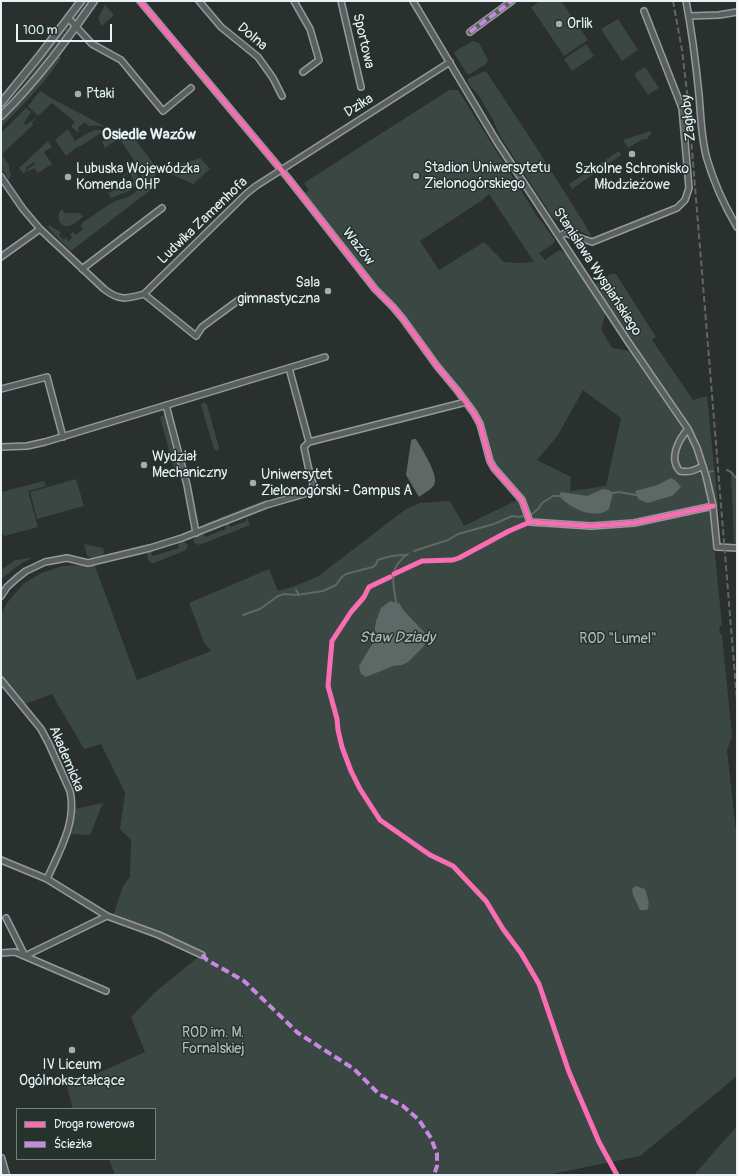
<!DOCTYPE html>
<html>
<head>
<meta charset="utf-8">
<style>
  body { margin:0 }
  #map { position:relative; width:738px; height:1176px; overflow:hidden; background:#29302d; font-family:Pangolin,sans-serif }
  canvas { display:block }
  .frame { position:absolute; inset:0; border:2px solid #e8f1f8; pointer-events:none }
  .legend { position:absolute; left:16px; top:1108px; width:140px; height:52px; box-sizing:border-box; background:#26332d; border:1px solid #747f7e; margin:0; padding:5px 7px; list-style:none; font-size:12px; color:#e8f1f8 }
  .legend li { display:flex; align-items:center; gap:8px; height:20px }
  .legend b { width:20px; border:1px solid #747f7e }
  .scale { position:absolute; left:16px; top:24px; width:96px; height:18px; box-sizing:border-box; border:2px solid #e8f1f8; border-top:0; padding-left:5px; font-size:12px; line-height:14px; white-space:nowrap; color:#e8f1f8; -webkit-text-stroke:3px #26332d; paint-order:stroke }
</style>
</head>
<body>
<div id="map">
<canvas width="738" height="1176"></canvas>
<div class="frame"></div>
<ul class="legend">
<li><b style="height:5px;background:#f96db3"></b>Droga rowerowa</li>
<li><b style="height:5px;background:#c787e3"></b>Ścieżka</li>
</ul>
<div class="scale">100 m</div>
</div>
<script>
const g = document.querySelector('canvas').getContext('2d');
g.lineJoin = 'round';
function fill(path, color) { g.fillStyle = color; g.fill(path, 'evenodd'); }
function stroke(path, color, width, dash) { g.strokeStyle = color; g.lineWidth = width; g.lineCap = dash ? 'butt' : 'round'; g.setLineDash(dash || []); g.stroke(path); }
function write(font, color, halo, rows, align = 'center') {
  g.font = font + ' Pangolin,sans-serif'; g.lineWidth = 3; g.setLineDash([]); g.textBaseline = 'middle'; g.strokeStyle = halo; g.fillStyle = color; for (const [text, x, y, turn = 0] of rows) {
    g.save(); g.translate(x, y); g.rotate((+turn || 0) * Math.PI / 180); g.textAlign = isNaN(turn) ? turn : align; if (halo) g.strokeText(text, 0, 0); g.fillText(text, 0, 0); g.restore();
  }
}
const green = new Path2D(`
  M85 1H89L72 25 39 67 3 107V106L62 33Z
  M540 1H561L588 40 564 56 531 7Z
  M105 5 114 15 102 26 98 18Z
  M618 19 638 50 622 61 601 29Z
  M473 41 479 43 488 60 486 64 470 74H467L454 53 455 51Z
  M586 44 594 56 572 71 564 59Z
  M59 56 61 58C45 83 22 106 1 127V122L23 99Z
  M645 67 659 88 648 95 634 74Z
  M486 71 536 147 584 223 592 237 553 218 500 136 493 120 479 96 470 86 467 79Z
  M449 90H458L537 216 554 239 555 242 553 244 539 253 545 260 559 250 567 254 606 312 601 329 612 348 629 351 680 424 692 445 705 478 710 504 722 625 719 628 720 633 722 635 732 736 727 750 737 840V1076L640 1156 547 1175H115L109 1159H155V1109H73L67 1087 145 1052 131 1017 154 993 198 957 112 919 123 886 130 877 131 840 120 829 125 793 101 744 84 749 52 694 25 704 1 679V615L6 604 23 584 41 573 63 566 80 565 93 561 137 680 211 651 204 642 189 603 269 569 278 591 292 587 317 577 406 509 420 503 450 501 464 526 519 499 489 460 475 413 396 310 377 292 303 194 309 190 304 183ZM489 194 534 262 517 263 504 262 484 242 439 270 420 241 481 201ZM583 390 621 418 606 486 570 491 571 477 537 460 558 435ZM665 481 676 490 672 496 648 503 657 485ZM390 601 399 603 405 612 402 665 360 666C363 659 369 651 372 643 378 624 372 616 390 601Z
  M40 91 51 98 104 126 115 130 130 133 157 168 153 188 71 251 47 227 49 225 61 232 59 236 64 240 66 237 68 241 72 238 70 234 73 232 76 235 83 229 81 226 83 222C93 216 103 208 114 202 118 199 122 199 126 198 140 193 144 181 139 168 131 157 119 134 107 128 101 125 95 125 88 126L85 122 78 128 79 131 77 132 71 126 75 122 52 103 38 116 28 106Z
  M26 108 31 112 24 123 26 125 36 117V118L32 122 33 125 2 154 9 166V170L11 175 9 180 1 168V133Z
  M68 129 75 141C91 131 101 122 115 141L105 148 102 142 109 137 104 131 79 147 78 146 66 156 55 140Z
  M650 131 652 132 647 139H643L628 148 623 140Z
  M48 141 52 147 44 152 52 164 38 173 34 168 27 172 28 169 35 164 34 162 26 168 27 169 24 174 19 168Z
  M619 151 621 155 572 189 569 184Z
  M200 158 210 169 193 184 162 170Z
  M135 169C146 191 123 192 111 198L108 193 120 188 121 191 128 187 127 184 134 181 130 173 123 177 122 176Z
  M62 209 64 213H80L83 217C78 220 72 227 66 226 58 225 56 214 62 209Z
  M611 274H616L656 337 652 340 693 400 707 396 718 506H714L694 438 689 424 594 285Z
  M204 402 207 405 219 448 217 451 214 449 201 405Z
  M165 414 181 471 179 474 176 476 160 417Z
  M731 473 737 482V543H734Z
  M76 479 84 506 37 519 30 492Z
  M44 481 46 486 28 491 38 527 4 536 1 531V492Z
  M267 499 268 501 203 526 204 524Z
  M247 517 250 525 199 545 194 543 193 540 196 536 203 533 205 537 226 529 225 524 228 523 230 527 247 521 246 518Z
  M183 541 186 543 188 545 186 550 154 563H152L148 560 147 554 149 551 151 552 153 556 179 548 178 543Z
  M84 544 103 548 104 552 103 555 93 558 87 556Z
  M32 558C29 560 23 562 19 565 12 570 7 575 1 579V570L15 560Z
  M103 803 90 835 65 834 70 810Z
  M737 1126V1175H694Z`);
const water = new Path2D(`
  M413 439H416C421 448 440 476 434 485 431 490 424 493 419 497L406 475 411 441Z
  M671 478 676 481 681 487 672 496 658 500 648 503 638 499 635 491 657 485Z
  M603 489 609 490 613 493 609 509C595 521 570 508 559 496L561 492 587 496Z
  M390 601 399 603 405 612 427 635 424 646 408 662 402 665 393 666 366 677 361 674 359 666 372 644 376 621 381 608Z
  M636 886 645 889C647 896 651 903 647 910H640L633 895 632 889Z`);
const stream = new Path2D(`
  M727 470 731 472 737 479
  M709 472 713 471
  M613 493 619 492 636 495
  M414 551 448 540 458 534 494 524 512 516 519 517 532 514 538 509 542 503 553 496H559
  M296 590 299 595
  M396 602C393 582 388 568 408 554
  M243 615 260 609 278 596 284 594 297 595 323 591 336 585 341 578 346 574 373 567 376 564 378 560C388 556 396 555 406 555`);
const minor = new Path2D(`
  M140 1 288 178 375 289 393 307 403 319 437 366 457 390 474 413 480 424 490 461 494 468 522 500 530 522 591 526 634 523 713 506
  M199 1 221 27 258 57 273 78 282 96
  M294 1 310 29 319 60 303 72
  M341 1 361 87
  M413 1 497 142 629 343 688 429 697 448 706 476 713 506 717 547 737 548
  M686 1C692 32 696 64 699 95 701 117 701 138 707 159 714 183 724 205 737 227
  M689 16 719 15 737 12
  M69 19 92 44 121 60 163 111 191 88
  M470 32 512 1
  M1 177 23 209 40 229 104 289C119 301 127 299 144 294L246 194 256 186 450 62
  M559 236 565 233 592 242 677 208 685 200 689 188 682 108 644 11
  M1 257 40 229
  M82 269 162 208
  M144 294 196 336 202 327 240 299
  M289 368 309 442
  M1 389 47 377 63 437
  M166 405 187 485 196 533
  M688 429C679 439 668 459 680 471 689 473 695 470 703 466
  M1 447 27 446 45 442 325 357
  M1 596 7 587 17 578 26 571 45 562 67 558 88 563 150 548 182 538 266 505 311 492 313 484 308 466 304 447 309 442 466 402
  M1 680 41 729 49 744 70 791C77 822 59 852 47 879
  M1 860 47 879 107 916 25 956 6 918
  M107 916 159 935 202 955
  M1 953 15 952 106 991`);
const tertiary = new Path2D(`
  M1 103 40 55 81 1
  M1 116C36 82 66 41 94 1
  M1 1158 6 1175`);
const rail = new Path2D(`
  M673 1 682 50 688 101 737 701`);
const quiet = new Path2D(`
  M470 32 512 1
  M202 955 207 960 244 981 298 1033 354 1069 379 1094 403 1106 419 1120 431 1138 437 1154V1166L434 1175`);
const cycleway = new Path2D(`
  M140 1 288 178 375 289 393 307 403 319 437 366 457 390 474 413 480 424 490 461 494 468 522 500 530 522
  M394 574 422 561 453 560 459 558 509 531 530 522 591 526 634 523 713 506
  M390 577 369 587 364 597 351 612 332 641 328 686 337 719 338 730 342 747 351 771 360 789 380 820 430 855 453 866 486 901 503 929 521 953 539 984 569 1072 599 1142 617 1175`);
const markers = [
  [559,24,4,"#a5adb1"],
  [78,94,4,"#a5adb1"],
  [632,154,4,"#a5adb1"],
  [416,176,4,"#a5adb1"],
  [68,177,4,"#a5adb1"],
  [328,291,4,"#a5adb1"],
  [144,465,4,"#a5adb1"],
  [253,483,4,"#a5adb1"],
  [72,1050,4,"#a5adb1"]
];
const poiNames = [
  ["Orlik",567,24],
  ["Ptaki",86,94],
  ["Stadion Uniwersytetu",424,168],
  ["Zielonogórskiego",424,184],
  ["Lubuska Wojewódzka",76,169],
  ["Komenda OHP",76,185],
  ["Szkolne Schronisko",632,169,"center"],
  ["Młodzieżowe",632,185,"center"],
  ["Sala",320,283,"right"],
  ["gimnastyczna",320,299,"right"],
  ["Wydział",152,457],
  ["Mechaniczny",152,473],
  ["Uniwersytet",261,475],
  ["Zielonogórski - Campus A",261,491],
  ["IV Liceum",72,1065,"center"],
  ["Ogólnokształcące",72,1081,"center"]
];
const streetNames = [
  ["Dolna",252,37,40],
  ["Sportowa",363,41,77],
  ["Dzika",359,106,-32],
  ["Zagłoby",689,118,-96],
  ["Ludwika Zamenhofa",203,221,-44],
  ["Wazów",358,247,52],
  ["Stanisława Wyspiańskiego",597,272,57],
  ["Akademicka",66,759,67]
];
const parkNames = [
  ["ROD \"Lumel\"",618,639],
  ["ROD im. M.",213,1033],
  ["Fornalskiej",213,1049]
];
const neighbourhoodNames = [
  ["Osiedle Wazów",149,135]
];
const waterNames = [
  ["Staw Dziady",397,638]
];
fill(green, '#3b4743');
fill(water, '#5e6967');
stroke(stream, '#5e6967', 2);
stroke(minor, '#959a9a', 8);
stroke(tertiary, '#959a9a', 9);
stroke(minor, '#5a6060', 5);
stroke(tertiary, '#5a6060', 6);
stroke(rail, '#626665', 2, [6, 3]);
stroke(quiet, '#c787e3', 4, [8, 4]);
stroke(cycleway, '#f96db3', 5);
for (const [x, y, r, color] of markers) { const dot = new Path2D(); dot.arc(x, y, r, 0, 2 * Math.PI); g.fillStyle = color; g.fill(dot); stroke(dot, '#26332d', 1.5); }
write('14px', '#e8f1f8', '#26332d', poiNames, 'left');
write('14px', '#e8f1f8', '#26332d', streetNames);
write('14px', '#b5bfc3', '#26332d', parkNames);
write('bold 15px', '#e8f1f8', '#26332d', neighbourhoodNames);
write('italic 15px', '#b3bdc0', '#26332d', waterNames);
</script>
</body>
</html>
